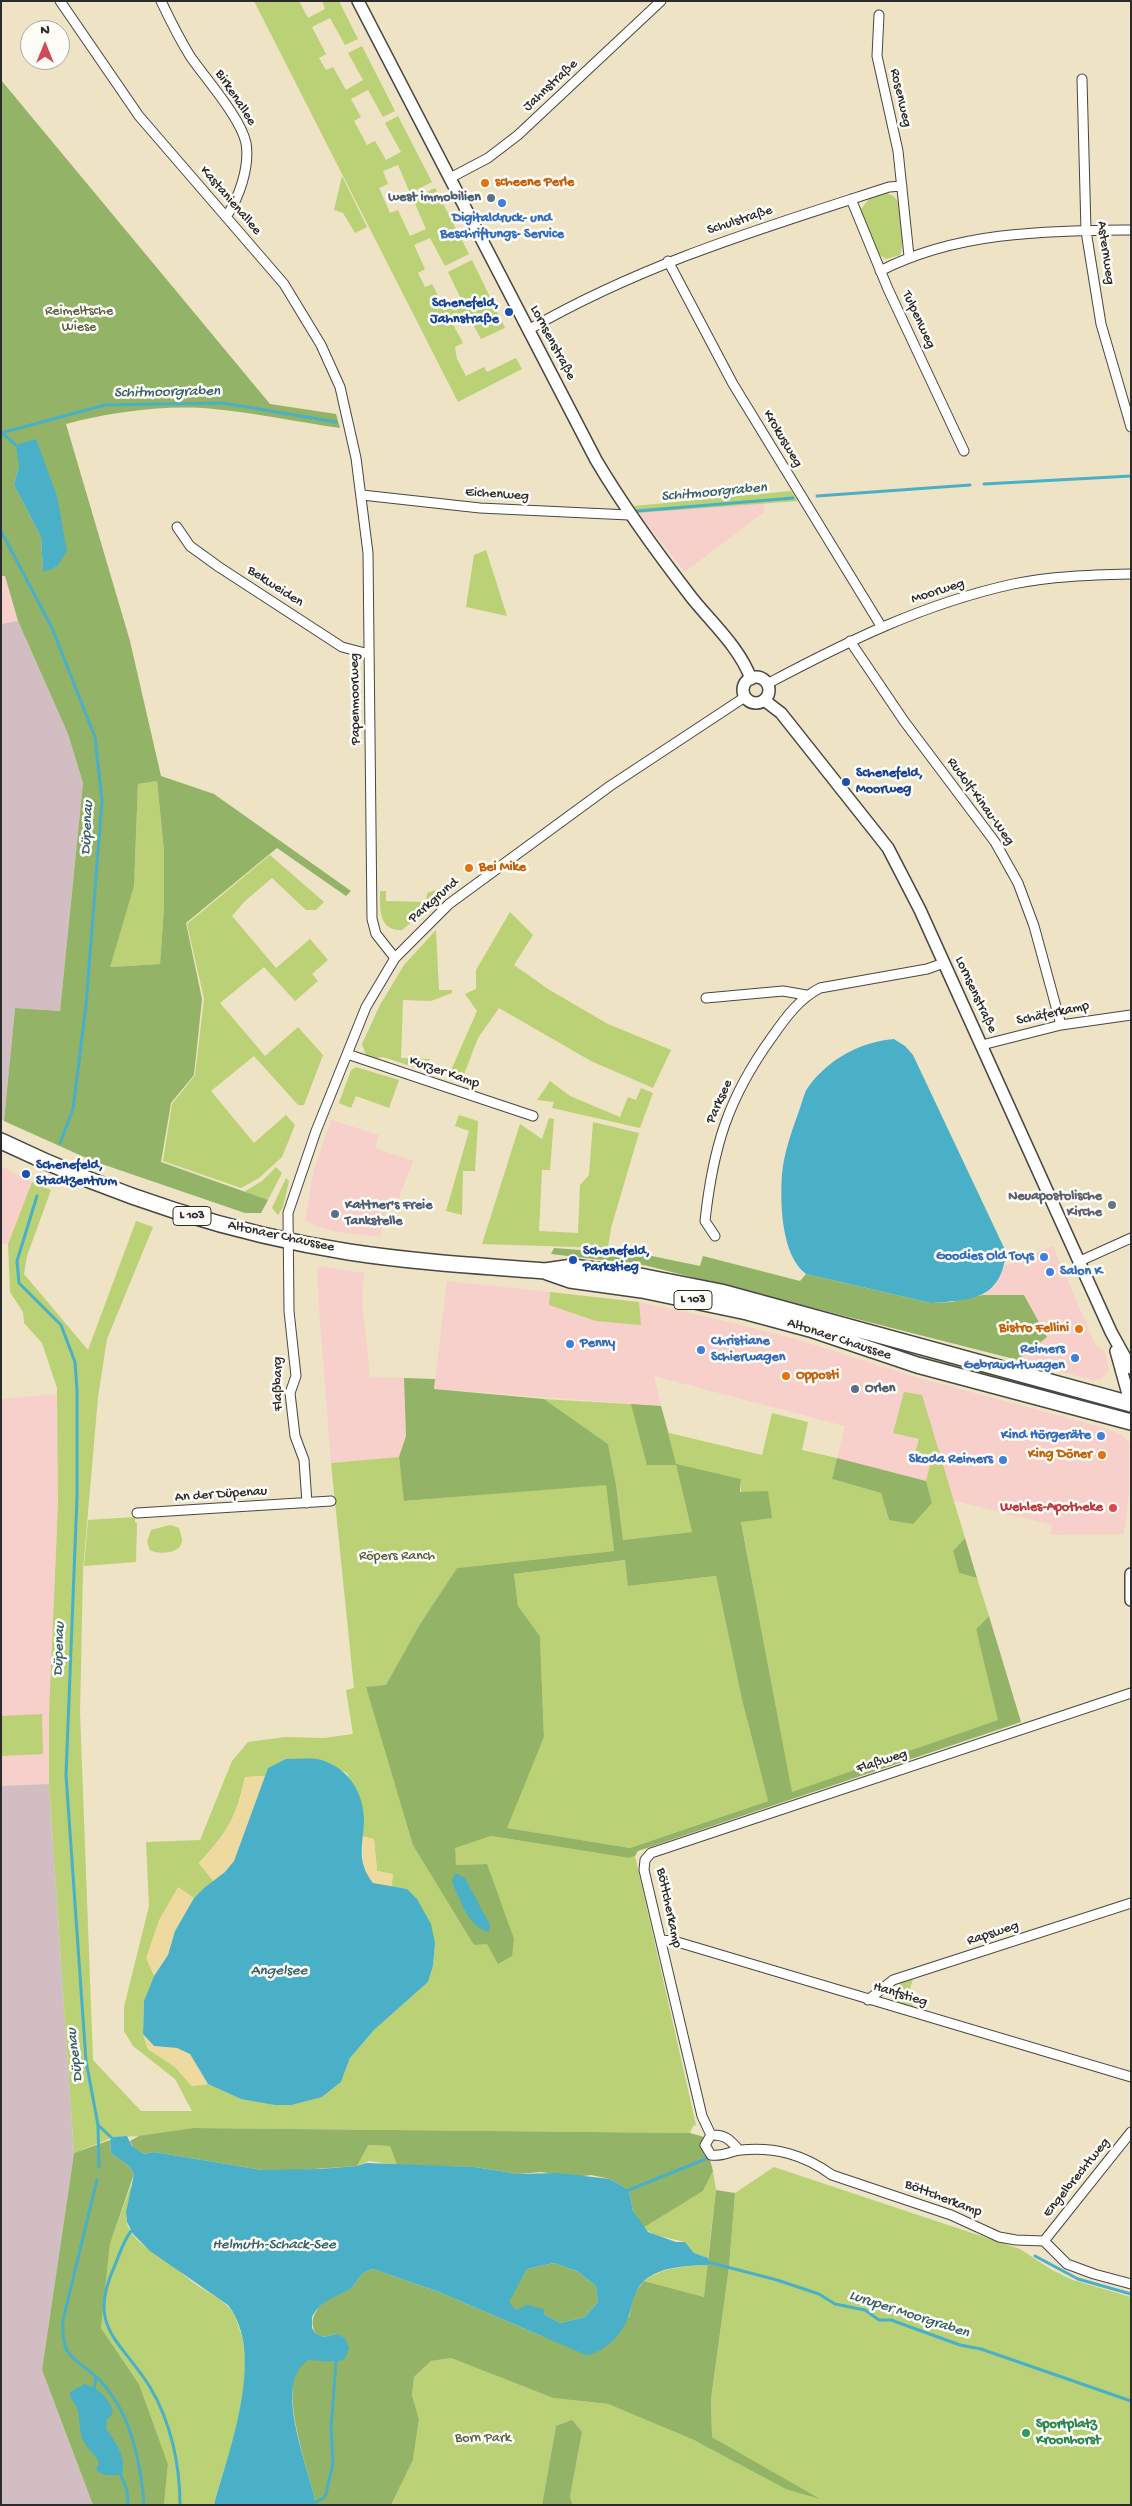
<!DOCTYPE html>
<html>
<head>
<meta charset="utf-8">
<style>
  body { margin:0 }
  #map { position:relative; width:1132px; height:2506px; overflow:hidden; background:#eee3c5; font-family:"Gochi Hand",sans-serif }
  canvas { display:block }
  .frame { position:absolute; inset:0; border:2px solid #2b2b2b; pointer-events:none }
  .north { position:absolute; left:20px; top:20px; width:50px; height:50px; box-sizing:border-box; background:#fdfcf7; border:1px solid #a9a8a5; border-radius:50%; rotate:0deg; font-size:14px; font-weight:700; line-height:20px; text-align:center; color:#2b2b2b }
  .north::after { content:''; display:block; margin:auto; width:18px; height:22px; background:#d1495b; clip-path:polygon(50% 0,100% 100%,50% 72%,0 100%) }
</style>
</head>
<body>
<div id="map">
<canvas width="1132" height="2506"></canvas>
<div class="frame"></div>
<div class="north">N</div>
</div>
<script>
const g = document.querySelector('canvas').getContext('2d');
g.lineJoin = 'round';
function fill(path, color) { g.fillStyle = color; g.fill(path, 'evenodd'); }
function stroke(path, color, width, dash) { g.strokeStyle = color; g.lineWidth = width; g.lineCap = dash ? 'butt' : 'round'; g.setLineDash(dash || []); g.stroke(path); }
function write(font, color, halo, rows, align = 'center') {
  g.font = font + ' "Gochi Hand",sans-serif'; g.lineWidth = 5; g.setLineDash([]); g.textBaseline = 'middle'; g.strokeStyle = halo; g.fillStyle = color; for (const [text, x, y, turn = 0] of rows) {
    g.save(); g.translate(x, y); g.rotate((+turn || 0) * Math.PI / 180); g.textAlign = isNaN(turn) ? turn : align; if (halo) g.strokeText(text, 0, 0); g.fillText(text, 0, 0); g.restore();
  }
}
const built = new Path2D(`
  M764 503V512L685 572 638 513Z
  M5 575 18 621 1 624V576Z
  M331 1120 379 1135 375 1148 413 1161 399 1198 389 1197 380 1237 339 1232 315 1226 305 1220 314 1170Z
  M1 1166 32 1182 8 1244H1Z
  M1053 1246 1096 1346 1105 1352 1109 1371 1101 1379 1092 1380 1018 1360 1046 1336 1024 1295H983L996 1285 1004 1266Z
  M321 1266 364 1273 362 1301 370 1377 404 1378 406 1436 399 1457 331 1463 319 1309 317 1268Z
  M447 1281 550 1292 549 1305 640 1325 639 1302 717 1319 789 1337 919 1378 1105 1428 1122 1435 1129 1443V1491L1124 1534 1050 1535 1052 1525 834 1471 845 1426 654 1376 661 1406 434 1389Z
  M57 1394 58 1505 49 1713V1784L1 1786V1399Z`);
const industrial = new Path2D(`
  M18 621 68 734 83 783 60 1011 15 1008 4 1121 1 1119V624Z
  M49 1784 74 2153 42 2370 93 2505H1V1786Z`);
const green = new Path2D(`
  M254 1H299L308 18 325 9 322 1H339L358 39 345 45 330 18 312 27 326 54 319 58 326 70 333 67 346 90 363 80 348 53 362 46 395 111 383 117 368 90 351 99 361 117 354 121 367 145 375 141 386 160 401 152 385 123 398 116 432 182 410 193 398 165 383 171 388 184 379 188 390 213 398 210 410 236 426 229 413 199 435 188 469 254 445 266 430 238 414 245 425 269 418 273 425 287 432 284 445 309 462 301 448 272 472 260 505 328 481 339 466 311 450 319 463 343 455 347 457 359 466 376 484 367 487 372 516 358 522 369 458 402Z
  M342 176 367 227 355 233 343 213 334 210Z
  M887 193C891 195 894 196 897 200 902 209 905 246 900 255L886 259 876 253 861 209 869 199Z
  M791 491 798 501 638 513 634 506Z
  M486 550 507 616 466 607 474 555Z
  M157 781 164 851V907L160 964 109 967 134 886 138 784Z
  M270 855 324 902 316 910H306L272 878 245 901 232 916 276 968 310 939 328 960 312 974 318 981 295 1001 264 967 220 1003 265 1056 298 1027 323 1055 304 1105H298L254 1056 211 1091 254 1143 286 1115 295 1125 282 1157 259 1178 241 1188 163 1161 172 1104 195 1075 204 999 187 924Z
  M453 884 455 886 402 930C378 931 380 908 380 891H386V901L426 902 427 893Z
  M510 912 533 935 514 965 548 989 608 1024 671 1050 653 1088 591 1061 499 1008 478 1038 463 1077 458 1080 448 1077 477 1011 465 994 476 989V970Z
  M436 930 439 990H452V993L431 1001 403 1000 401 1058 430 1059 426 1071 383 1057 376 1058 366 1055 362 1044 380 1005 404 965Z
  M356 1067 399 1080 389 1108 356 1096 351 1108 339 1103 351 1070Z
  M550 1081 570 1096 620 1117 628 1097 636 1100 641 1088 653 1093 640 1128 552 1108 554 1102 537 1100Z
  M459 1115 478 1121 475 1171H463L462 1215 446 1211 469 1131 455 1126Z
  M549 1118 554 1119 550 1170H542L539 1231 578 1233 580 1185 589 1175 593 1122 639 1133 611 1228 608 1248 482 1244 520 1124 542 1139Z
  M276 1167 282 1173 268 1200 244 1192 262 1181Z
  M286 1178 289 1181 283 1207 278 1215 272 1208Z
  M32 1182 51 1190 27 1256 24 1274 88 1350 136 1221 153 1227 107 1339 98 1397 83 1570 80 1712 93 2060 141 2111H192L175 2079 133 2046 124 2031V2007L149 1906 146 1842 200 1840 232 1761 248 1742 285 1737 324 1738 353 1734 346 1690 354 1688 331 1463 399 1457 405 1501 606 1484 614 1551 457 1568 420 1624 386 1686 366 1688 474 1945 487 1864 456 1865 454 1848 491 1836 629 1858 635 1856 696 2125 693 2126 690 2133 193 2128 144 2136 114 2137 74 2153 49 1784V1713L58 1505 57 1388 42 1343 24 1323 23 1312 10 1292 8 1244ZM317 1760 347 1773 364 1820 362 1836 374 1840 377 1871 392 1874V1887L407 1889 435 1943 433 1966 428 1982 374 2030 350 2058 341 2082 322 2097 241 2099 208 2084 192 2086 175 2067 148 2049 143 2034 144 2001 154 1976 178 1888 194 1898 204 1888 214 1882 199 1863C227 1832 236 1819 245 1777L265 1776 268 1768Z
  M550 1292 639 1302 641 1325 596 1321 549 1305Z
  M879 1346 1090 1398 1089 1403 926 1362Z
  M904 1392 922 1395 965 1538 953 1551 959 1573 977 1578 989 1616 976 1629 999 1720 792 1793 741 1521V1479L676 1465 692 1532 623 1540 616 1484 608 1444 544 1399 661 1406 669 1433 762 1455 772 1413 808 1422 802 1450 837 1458 832 1479 881 1493 889 1520 932 1503 926 1481 932 1457 915 1453 919 1439 893 1433Z
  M135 1517V1522L137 1523 136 1562 84 1566 88 1520Z
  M170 1525 179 1528C180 1532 182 1537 182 1541 181 1554 158 1555 150 1550L147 1542 151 1530Z
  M625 1560 629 1586 716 1576 742 1700 768 1801 630 1848 506 1828 544 1737 540 1636 518 1606 514 1574Z
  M42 1714 43 1754 1 1756V1716Z
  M913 1979 908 1996 915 2009C905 2007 897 2006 894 1995L900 1983Z
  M367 2145 390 2146 397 2165 369 2161 357 2166Z
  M774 2167 1020 2249 1052 2270 1073 2280 1131 2297V2505H573L570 2497 582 2432 556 2426 542 2505H391L413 2460 419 2419 412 2395 414 2377 431 2361 451 2358 553 2398 608 2404 694 2440 817 2498 712 2437 711 2399 729 2267 735 2193Z
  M713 2171 716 2190 708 2258 694 2253 685 2242 655 2235 643 2228 703 2191Z
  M131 2185C131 2198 124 2211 127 2223 132 2242 153 2251 167 2261 179 2270 188 2280 200 2287 215 2297 229 2302 236 2319 261 2379 229 2447 214 2505H164L168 2464 139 2384 101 2328 110 2244Z
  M708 2265 704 2297 644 2281C663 2267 685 2266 708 2265Z`);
const forest = new Path2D(`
  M1 80 270 404 336 414 340 428C298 422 256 413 214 409 168 404 110 412 66 424L130 641 161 776 214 794 351 891 346 896 277 848 186 923 202 999 194 1075 171 1103 161 1162 268 1200 261 1213H245L93 1161 4 1121 15 1008 60 1011 83 783 68 734 18 621 5 576H1ZM19 466 57 567 43 571 41 537 14 485ZM157 781 164 851V907L160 964 110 967 134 886 138 784Z
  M554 1248 647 1255 700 1266 703 1256 800 1281 806 1274 931 1303 952 1302 983 1295H1024L1047 1337 1018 1360 644 1265 551 1254Z
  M404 1378 435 1379 434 1389 544 1399 608 1444 616 1484 623 1540 692 1532 676 1465H647L631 1404 661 1406 676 1464 741 1479 740 1492 768 1491 772 1518 741 1522 792 1792 998 1720 976 1629 989 1616 1021 1722 638 1851 635 1856 629 1858 491 1836 455 1848 456 1865 487 1864 514 1939 512 1956 498 1964 487 1944 474 1945 413 1845 366 1687 386 1685 420 1624 457 1568 614 1551 606 1485 404 1501 399 1457 406 1436ZM625 1560 628 1586 716 1576 742 1700 768 1801 630 1848 507 1828 544 1737 540 1636 518 1606 514 1574Z
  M837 1458 926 1481 932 1503 913 1524 889 1520 881 1493 832 1479Z
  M965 1538 977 1578 959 1573 953 1551Z
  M193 2128 690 2133 704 2137 713 2171 703 2191 643 2228 633 2211 629 2190 610 2179 591 2175 576 2177 541 2172 518 2174 475 2167 397 2165 390 2146 368 2145 357 2166 286 2171 262 2170 154 2152 144 2154 133 2147 130 2141 139 2136Z
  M110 2140 111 2153 129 2166 134 2174 110 2244 101 2328 139 2384 168 2464 164 2505H93L42 2370 74 2153Z
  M716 2190 735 2193 729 2267 711 2399 712 2437 820 2499 786 2489 694 2440 608 2404 553 2398 451 2358 431 2361 414 2377 412 2395 419 2419 413 2460 391 2505H316C312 2478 270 2373 309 2360 317 2357 327 2361 336 2362V2334L324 2337 316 2334C306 2317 320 2303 336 2295 340 2292 346 2291 350 2289 360 2282 355 2274 373 2269L439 2292 544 2337 629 2317 634 2294 644 2281 704 2297Z
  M554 2263 577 2271 596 2286 598 2302 585 2317 560 2323 544 2314 516 2310 508 2302 527 2269Z
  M572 2420 582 2432 570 2497 573 2505H542L556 2426Z`);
const sand = new Path2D(`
  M265 1776 234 1861 225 1872 214 1882 199 1863C227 1832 236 1819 245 1777Z
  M362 1836 374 1839 377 1871 393 1874 392 1887 372 1883 363 1871Z
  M178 1887 194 1898 175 1931 168 1955 154 1976 146 1958 159 1920Z
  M143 2034 154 2046 177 2048 190 2054 208 2084 192 2086 175 2067 148 2049Z`);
const water = new Path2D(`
  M36 439 57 496 67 551 57 567 43 572 41 537 14 485 19 466 16 445Z
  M894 1039 905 1046 913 1055 1006 1252C1001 1300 972 1300 931 1303L806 1274C781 1255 780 1203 782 1174 784 1153 792 1130 799 1111 802 1103 804 1092 809 1086 829 1059 860 1042 894 1039Z
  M286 1759C296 1759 307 1758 317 1759 346 1765 364 1791 364 1821 363 1846 356 1861 373 1883L407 1889 417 1899 431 1924 435 1943 433 1966 428 1982 374 2030 350 2058 341 2082 322 2097 291 2105H275L241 2099 208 2084 190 2054 177 2048 154 2046 143 2034 144 2001 154 1976 168 1955 175 1931 194 1898 204 1888 225 1872 234 1861 268 1768Z
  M455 1873 465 1878 490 1925 489 1932C468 1927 461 1901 452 1882Z
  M127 2136 132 2146 144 2154 154 2152 262 2170 319 2169 357 2166 366 2163 475 2167 518 2174 558 2173 610 2179 629 2190 633 2211 648 2232 676 2242H685L694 2253 708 2258V2265C687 2266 662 2266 645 2280 634 2290 633 2302 629 2315 624 2333 604 2353 586 2355L439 2292 373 2269C355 2274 360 2282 350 2289 336 2297 320 2301 312 2317V2328L316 2334 324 2337 336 2334 345 2338 349 2348 345 2359 336 2362 309 2360C270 2381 311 2472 316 2505H214C228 2452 267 2355 228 2305L150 2251 133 2234 127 2222 126 2212 134 2174 129 2166 111 2153 110 2140 114 2137ZM554 2263 577 2271 596 2286 598 2302 585 2317 560 2323 544 2314V2309L527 2305 516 2310 509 2302 527 2269Z
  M84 2384C97 2387 111 2399 113 2413L107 2420 106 2429C117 2444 126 2456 122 2475H105L96 2470 99 2463C96 2455 93 2454 88 2448 77 2436 82 2419 76 2406 73 2400 70 2400 70 2392Z`);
const stream = new Path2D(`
  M1 433 105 405 223 403 336 422
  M2 433 16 445
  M984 484 1131 476
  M817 496 970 485
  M637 511 793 498
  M1 531 52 628 95 737 102 801 86 1005 73 1109 60 1143
  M37 1196 17 1261 19 1283 61 1325 75 1362 77 1390V1497L66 1775 86 2061 98 2125 112 2138
  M98 2125 99 2167
  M97 2180 63 2320C61 2355 70 2355 94 2375 103 2382 112 2395 118 2405 134 2431 142 2475 144 2505
  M629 2190 708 2158
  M131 2231C123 2242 120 2253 115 2265 86 2328 120 2339 150 2387 171 2422 180 2465 180 2505
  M1035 2256 1078 2279 1131 2294
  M708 2262 777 2280 819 2294 835 2304 865 2310 879 2320H891L960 2345 981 2349 1131 2401
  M94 2390 96 2377
  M119 2471 127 2490 128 2505
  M316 2502 324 2498 326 2494 333 2463 331 2428 336 2362`);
const minor = new Path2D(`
  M60 1 139 116 284 284 321 345 340 387 356 458 368 553 372 919 376 934 395 958
  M161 1C170 20 179 38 190 56 205 78 241 118 246 143 250 167 239 198 226 217
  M879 15 877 56 898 151 909 256
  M1082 79 1086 231 1101 324 1131 427
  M450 178 488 158 518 135 661 1
  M851 199 888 289 964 451
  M668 261 733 384 881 626
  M880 271C958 231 1045 231 1131 230
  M528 330C644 263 763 228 889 187L902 186
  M362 495 480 508 629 515
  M177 527 190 546 219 567 342 647 369 654
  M850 641 904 721 995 842 1018 883 1034 926 1061 1025
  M767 684C848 641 923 604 1013 584 1051 576 1092 575 1131 574
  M706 998 783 991 806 995
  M982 1045 1061 1025 1131 1015
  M347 1054 533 1116
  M715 1236 705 1221C713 1147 728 1098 772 1037 786 1017 799 999 820 988L927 969 944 963
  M1080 1261 1131 1238
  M307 1503 304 1460 295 1436 290 1393 296 1376 289 1311 288 1213 316 1131 366 1007 395 958 449 904 610 786 745 697
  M137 1513 331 1501
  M661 1940 674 1941 1131 2077
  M868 2000 893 1980 1131 1903
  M711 2135 702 2116 644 1870 645 1860 651 1853 1131 1693
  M739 2150C730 2140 725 2134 711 2135L705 2145 711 2155C723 2157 730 2151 741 2150 775 2147 803 2154 832 2175L951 2215 999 2237 1016 2240 1044 2241 1067 2264 1094 2274 1131 2284
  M1044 2241 1131 2132`);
const tertiary = new Path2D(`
  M358 1 596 460C625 509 658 554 692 598 712 623 740 648 751 679
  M743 690a13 13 0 1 1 26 0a13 13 0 1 1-26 0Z
  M764 700 781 713 888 848 920 910 1111 1332 1131 1368
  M1116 1351 1131 1405
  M1131 1574V1600`);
const primary = new Path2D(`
  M1 1141C111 1194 228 1233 349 1252 414 1262 480 1266 545 1271L573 1267 645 1277 721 1292 1131 1404
  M547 1272 570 1280 642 1290 747 1312 810 1329 917 1365 1131 1422`);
const markers = [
  [485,183,5,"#e8710a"],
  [491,198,5,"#5c6f8a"],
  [502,203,5,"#3f7fe0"],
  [509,312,5,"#1a4fb4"],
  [846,782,5,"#1a4fb4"],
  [469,868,5,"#e8710a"],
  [26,1174,5,"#1a4fb4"],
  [1112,1205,5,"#6b7280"],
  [335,1214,5,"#5c6f8a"],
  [1044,1257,5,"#3f7fe0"],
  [573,1260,5,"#1a4fb4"],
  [1050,1272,5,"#3f7fe0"],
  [1079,1329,5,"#e8710a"],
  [570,1344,5,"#3f7fe0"],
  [701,1350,5,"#3f7fe0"],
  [1075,1358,5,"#3f7fe0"],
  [786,1376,5,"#e8710a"],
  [855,1389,5,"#5c6f8a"],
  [1101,1436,5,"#3f7fe0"],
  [1102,1455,5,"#e8710a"],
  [1003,1460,5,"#3f7fe0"],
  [1113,1508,5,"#e0444e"],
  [1026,2433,5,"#2e9e5b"]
];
const shields = [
  [192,1216,38],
  [693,1300,38]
];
const shieldNames = [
  ["L 103",192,1216],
  ["L 103",693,1300]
];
const streetNames = [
  ["Jahnstraße",551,86,-43],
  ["Birkenallee",235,98,57],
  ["Rosenweg",900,98,77],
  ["Kastanienallee",230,201,49],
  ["Schulstraße",740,221,-18],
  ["Asternweg",1105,253,82],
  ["Tulpenweg",918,320,65],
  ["Lornsenstraße",552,343,62],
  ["Krokusweg",782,439,59],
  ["Eichenweg",497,495,4],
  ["Bekweiden",275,587,33],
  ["Moorweg",938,592,-18],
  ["Papenmoorweg",356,699,-91],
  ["Rudolf-Kinau-Weg",980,802,54],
  ["Parkgrund",434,901,-41],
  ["Lornsenstraße",975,995,65],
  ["Schäferkamp",1053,1014,-12],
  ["Kurzer Kamp",444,1073,19],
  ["Parksee",720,1102,-66],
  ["Altonaer Chaussee",281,1237,12],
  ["Altonaer Chaussee",839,1340,18],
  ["Flaßbarg",279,1384,-90],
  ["An der Düpenau",221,1495,-4],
  ["Flaßweg",882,1762,-18],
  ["Böttcherkamp",668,1908,78],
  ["Rapsweg",993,1934,-18],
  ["Hanfstieg",900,1995,17],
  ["Engelbrechtweg",1077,2178,-51],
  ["Böttcherkamp",943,2199,21]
];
const foodNames = [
  ["scheene Perle",495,183],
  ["Bei Mike",479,868],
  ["Bistro Fellini",1069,1329,"right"],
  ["Opposti",796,1376],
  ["King Döner",1092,1455,"right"]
];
const serviceNames = [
  ["west immobilien",481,198,"right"],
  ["Kattner's Freie",345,1206],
  ["Tankstelle",345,1222],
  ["Orlen",865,1389]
];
const shopNames = [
  ["Digitaldruck- und",502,219,"center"],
  ["Beschriftungs- Service",502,235,"center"],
  ["Goodies Old Toys",1034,1257],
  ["Salon K",1060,1272,"left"],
  ["Christiane",711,1342,"left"],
  ["Schierwagen",711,1358,"left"],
  ["Penny",580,1344,"left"],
  ["Reimers",1065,1350],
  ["Gebrauchtwagen",1065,1366],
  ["Kind Hörgeräte",1091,1436],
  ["Skoda Reimers",993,1460]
];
const transitNames = [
  ["Schenefeld,",499,304,"right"],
  ["Jahnstraße",499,320,"right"],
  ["Schenefeld,",856,774],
  ["Moorweg",856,790],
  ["Schenefeld,",36,1166],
  ["Stadtzentrum",36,1182],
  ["Schenefeld,",583,1252],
  ["Parkstieg",583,1268]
];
const parkNames = [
  ["Reimeltsche",79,312],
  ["Wiese",79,328],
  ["Röpers Ranch",397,1557],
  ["Born Park",483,2439]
];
const worshipNames = [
  ["Neuapostolische",1102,1197],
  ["Kirche",1102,1213]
];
const healthNames = [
  ["Wehles-Apotheke",1103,1508]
];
const leisureNames = [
  ["Sportplatz",1036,2425],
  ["Kroonhorst",1036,2441]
];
const waterNames = [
  ["Schitmoorgraben",167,393,-1],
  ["Schitmoorgraben",714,493,-5],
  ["Düpenau",88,828,-87],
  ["Düpenau",60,1649,-88],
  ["Angelsee",279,1972],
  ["Düpenau",76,2055,-97],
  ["Helmuth-Schack-See",274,2246],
  ["Luruper Moorgraben",909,2315,18]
];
fill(built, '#f7d0cb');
fill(industrial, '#d2bec2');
fill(green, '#bad175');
fill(forest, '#93b366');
fill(sand, '#eeda9e');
fill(water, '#49b0c8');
stroke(stream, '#49b0c8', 3);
stroke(minor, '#484742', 11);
stroke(tertiary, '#484742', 14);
stroke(primary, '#484742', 18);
stroke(minor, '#fff', 9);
stroke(tertiary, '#fff', 11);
stroke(primary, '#fff', 15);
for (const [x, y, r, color] of markers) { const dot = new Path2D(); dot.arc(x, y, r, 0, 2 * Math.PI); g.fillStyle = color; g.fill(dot); stroke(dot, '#fdfcf7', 2); }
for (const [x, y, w] of shields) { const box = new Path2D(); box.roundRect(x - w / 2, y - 9.5, w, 19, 4); g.fillStyle = '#fdfcf7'; g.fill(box); stroke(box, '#2b2b2b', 1); }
write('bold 12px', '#2b2b2b', null, shieldNames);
write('14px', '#2b2b2b', '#fdfcf7', streetNames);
write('bold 14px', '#c56008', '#fdfcf7', foodNames, 'left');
write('bold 14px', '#4e5e75', '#fdfcf7', serviceNames, 'left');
write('bold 14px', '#366cbe', '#fdfcf7', shopNames, 'right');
write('bold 14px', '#164399', '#fdfcf7', transitNames, 'left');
write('14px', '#565d41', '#fdfcf7', parkNames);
write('bold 14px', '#5b616d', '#fdfcf7', worshipNames, 'right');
write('bold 14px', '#be3a42', '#fdfcf7', healthNames, 'right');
write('bold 14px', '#27864d', '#fdfcf7', leisureNames, 'left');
write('italic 15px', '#37606a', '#fdfcf7', waterNames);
</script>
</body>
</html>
